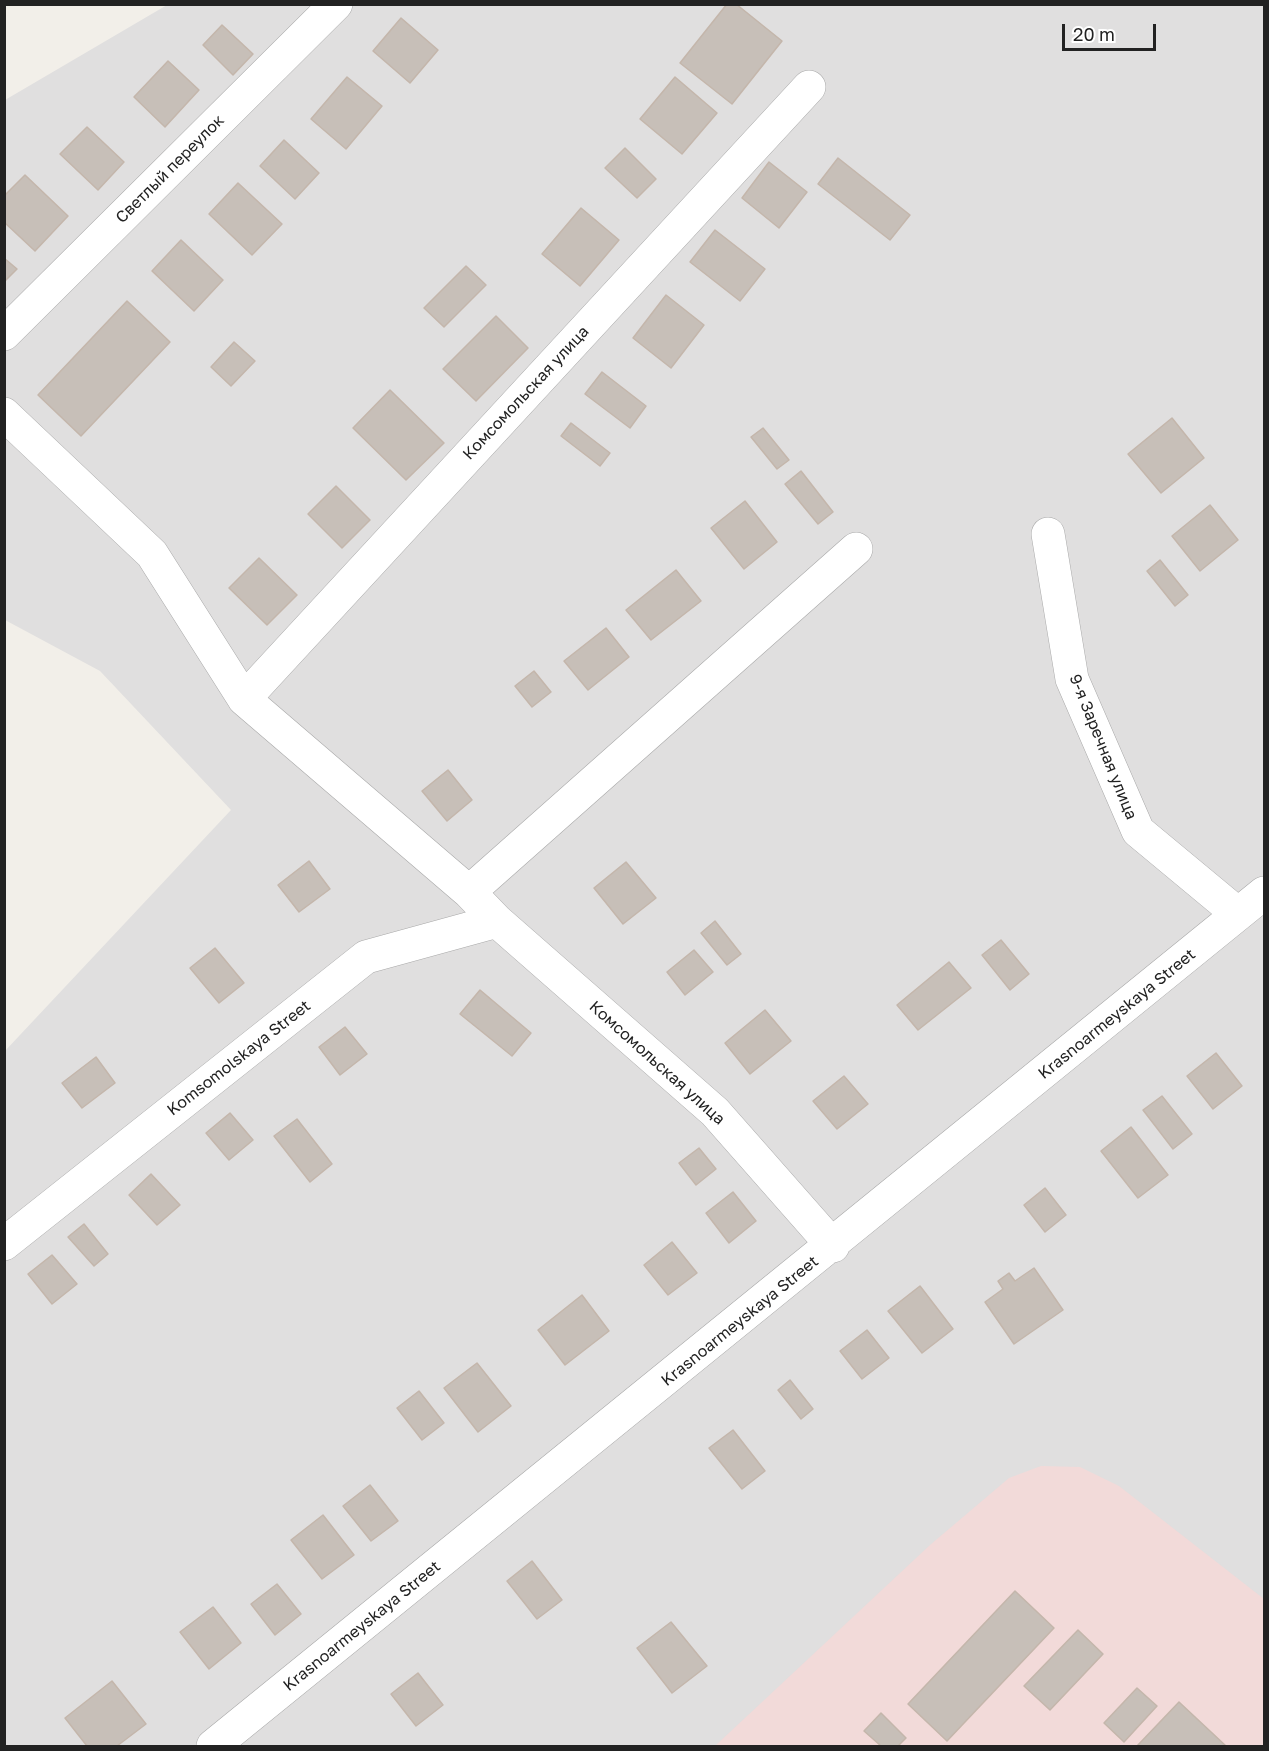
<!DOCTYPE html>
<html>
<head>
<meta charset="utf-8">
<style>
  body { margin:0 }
  #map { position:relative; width:1269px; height:1751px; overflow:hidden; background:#f2efe9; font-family:"Golos Text",sans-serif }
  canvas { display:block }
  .frame { position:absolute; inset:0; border:6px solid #222; pointer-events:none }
  .scale { position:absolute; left:1062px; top:24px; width:94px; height:27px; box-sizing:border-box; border:3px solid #222; border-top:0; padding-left:8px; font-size:18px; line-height:21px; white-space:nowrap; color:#222; -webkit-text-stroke:4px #fff; paint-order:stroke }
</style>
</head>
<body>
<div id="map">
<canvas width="1269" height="1751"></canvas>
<div class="frame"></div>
<div class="scale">20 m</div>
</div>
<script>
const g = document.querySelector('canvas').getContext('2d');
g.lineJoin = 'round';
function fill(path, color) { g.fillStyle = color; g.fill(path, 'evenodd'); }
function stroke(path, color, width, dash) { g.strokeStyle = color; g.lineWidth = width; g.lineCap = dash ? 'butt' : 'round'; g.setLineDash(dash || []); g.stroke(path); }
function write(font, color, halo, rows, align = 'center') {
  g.font = font + ' "Golos Text",sans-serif'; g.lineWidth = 6; g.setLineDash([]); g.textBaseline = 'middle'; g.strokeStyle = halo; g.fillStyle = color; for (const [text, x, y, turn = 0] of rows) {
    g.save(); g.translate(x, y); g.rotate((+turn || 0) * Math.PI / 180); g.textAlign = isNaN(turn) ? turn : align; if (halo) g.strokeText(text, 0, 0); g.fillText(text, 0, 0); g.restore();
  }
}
const residential = new Path2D(`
  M167 5H1264V1746H5L4 1052 231 810 100 671 5 620V100Z`);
const commercial = new Path2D(`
  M1041 1466 1080 1467 1119 1486 1264 1599V1746H715L930 1545 1009 1478Z`);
const building = new Path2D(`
  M727 4H736L782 41 732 104 680 63Z
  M401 18 438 50 410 83 373 51Z
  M222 25 253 54 233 75 203 45Z
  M168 61 199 90 165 127 134 97Z
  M347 77 382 106 346 149 311 119Z
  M675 77 717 113 682 154 640 119Z
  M87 127 124 162 98 190 60 154Z
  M284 140 319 173 295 199 260 166Z
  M625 148 656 179 637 198 605 168Z
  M838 158 910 215 890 240 818 184Z
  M769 162 807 192 779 228 742 198Z
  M25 175 68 216 35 251 4 222V196Z
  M238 183 282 224 252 255 209 214Z
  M581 208 619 240 580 286 542 254Z
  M715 230 765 269 740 301 690 262Z
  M181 240 223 280 194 311 152 271Z
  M4 258 17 269 4 282Z
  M466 266 486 285 444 327 424 308Z
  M666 295 704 325 671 368 633 338Z
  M127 301 170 342 81 436 38 395Z
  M496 316 528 348 476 401 443 369Z
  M234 342 255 361 231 386 211 367Z
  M602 372 646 406 630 428 585 394Z
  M390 390 444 443 406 480 353 428Z
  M1172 418 1204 458 1161 493 1128 454Z
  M571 423 610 453 600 466 561 436Z
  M763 428 789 460 777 469 751 437Z
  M801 471 833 512 818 524 785 484Z
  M336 486 370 520 342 548 308 514Z
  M745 501 777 542 744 569 711 528Z
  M1210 505 1238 540 1200 571 1172 536Z
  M259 558 297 595 267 625 229 588Z
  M1160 560 1188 595 1175 606 1147 571Z
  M676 570 701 601 651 640 626 610Z
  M606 628 629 657 588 690 564 661Z
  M534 671 551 692 532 707 515 686Z
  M448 770 472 800 447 821 422 791Z
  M309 861 330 889 299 912 278 885Z
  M626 862 656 898 623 924 594 888Z
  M715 921 741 954 727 965 701 933Z
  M1001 940 1029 974 1010 990 982 955Z
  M215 948 244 983 219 1003 190 968Z
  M694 950 713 972 685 995 667 972Z
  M949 962 971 988 918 1030 897 1005Z
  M480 990 531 1033 512 1056 460 1014Z
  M765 1010 791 1041 750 1074 725 1043Z
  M345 1027 367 1054 340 1075 319 1047Z
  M1216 1053 1242 1086 1213 1109 1187 1076Z
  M96 1057 115 1083 82 1108 62 1083Z
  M844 1076 868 1104 837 1129 813 1101Z
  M1162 1096 1192 1134 1173 1149 1143 1110Z
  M230 1113 253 1140 229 1160 206 1133Z
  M297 1119 332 1164 310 1182 274 1136Z
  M1131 1127 1168 1175 1138 1198 1101 1151Z
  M699 1148 716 1169 696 1185 679 1163Z
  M151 1174 180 1205 157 1225 129 1195Z
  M1045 1188 1066 1215 1045 1232 1024 1205Z
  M733 1192 756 1221 729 1243 706 1213Z
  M84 1224 108 1254 94 1266 68 1237Z
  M672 1242 697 1273 668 1295 644 1265Z
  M52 1255 77 1284 52 1304 28 1274Z
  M1034 1268 1063 1310 1014 1344 985 1302 1003 1289 998 1281 1009 1273 1015 1281Z
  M920 1286 953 1329 922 1353 888 1311Z
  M582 1295 609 1331 565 1365 538 1330Z
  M867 1330 889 1358 862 1379 840 1351Z
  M477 1363 511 1406 478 1432 444 1388Z
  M790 1380 813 1409 801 1419 778 1390Z
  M419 1391 444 1423 422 1440 397 1408Z
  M733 1430 765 1471 742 1489 709 1448Z
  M370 1485 398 1521 371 1541 343 1506Z
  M323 1515 354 1555 322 1579 291 1540Z
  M532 1561 562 1600 537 1619 507 1581Z
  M277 1584 301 1614 275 1635 251 1604Z
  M1015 1591 1054 1628 947 1741 908 1704Z
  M213 1607 241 1643 209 1669 180 1632Z
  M671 1622 707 1666 672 1693 637 1648Z
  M1078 1630 1103 1654 1050 1710 1024 1686Z
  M418 1673 443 1705 416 1726 391 1694Z
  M112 1681 146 1724 117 1746H87L65 1718Z
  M1137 1688 1157 1706 1124 1742 1104 1723Z
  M1179 1702 1226 1746H1137Z
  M881 1713 906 1738 898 1746H881L864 1731Z`);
const street = new Path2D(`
  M4 334 336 4
  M4 414 152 554 244 699 469 892 497 921 715 1112 833 1246
  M1048 534 1072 679 1138 831 1238 914
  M244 699 809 87
  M469 892 856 549
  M4 1244 366 957 497 921
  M213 1746 1264 893`);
const streetNames = [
  ["Светлый переулок",170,169,-45],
  ["Комсомольская улица",526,393,-47],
  ["9-я Заречная улица",1103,747,68],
  ["Krasnoarmeyskaya Street",1117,1014,-39],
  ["Komsomolskaya Street",239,1058,-38],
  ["Комсомольская улица",657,1063,42],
  ["Krasnoarmeyskaya Street",740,1321,-39],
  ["Krasnoarmeyskaya Street",362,1626,-39]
];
fill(residential, '#e0dfdf');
fill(commercial, '#f2dad9');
fill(building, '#c7bfb8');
stroke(building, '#c4b6ab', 1.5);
stroke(street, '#a9a9a9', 34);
stroke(street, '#fff', 33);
write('16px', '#222', '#fff', streetNames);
</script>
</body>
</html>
